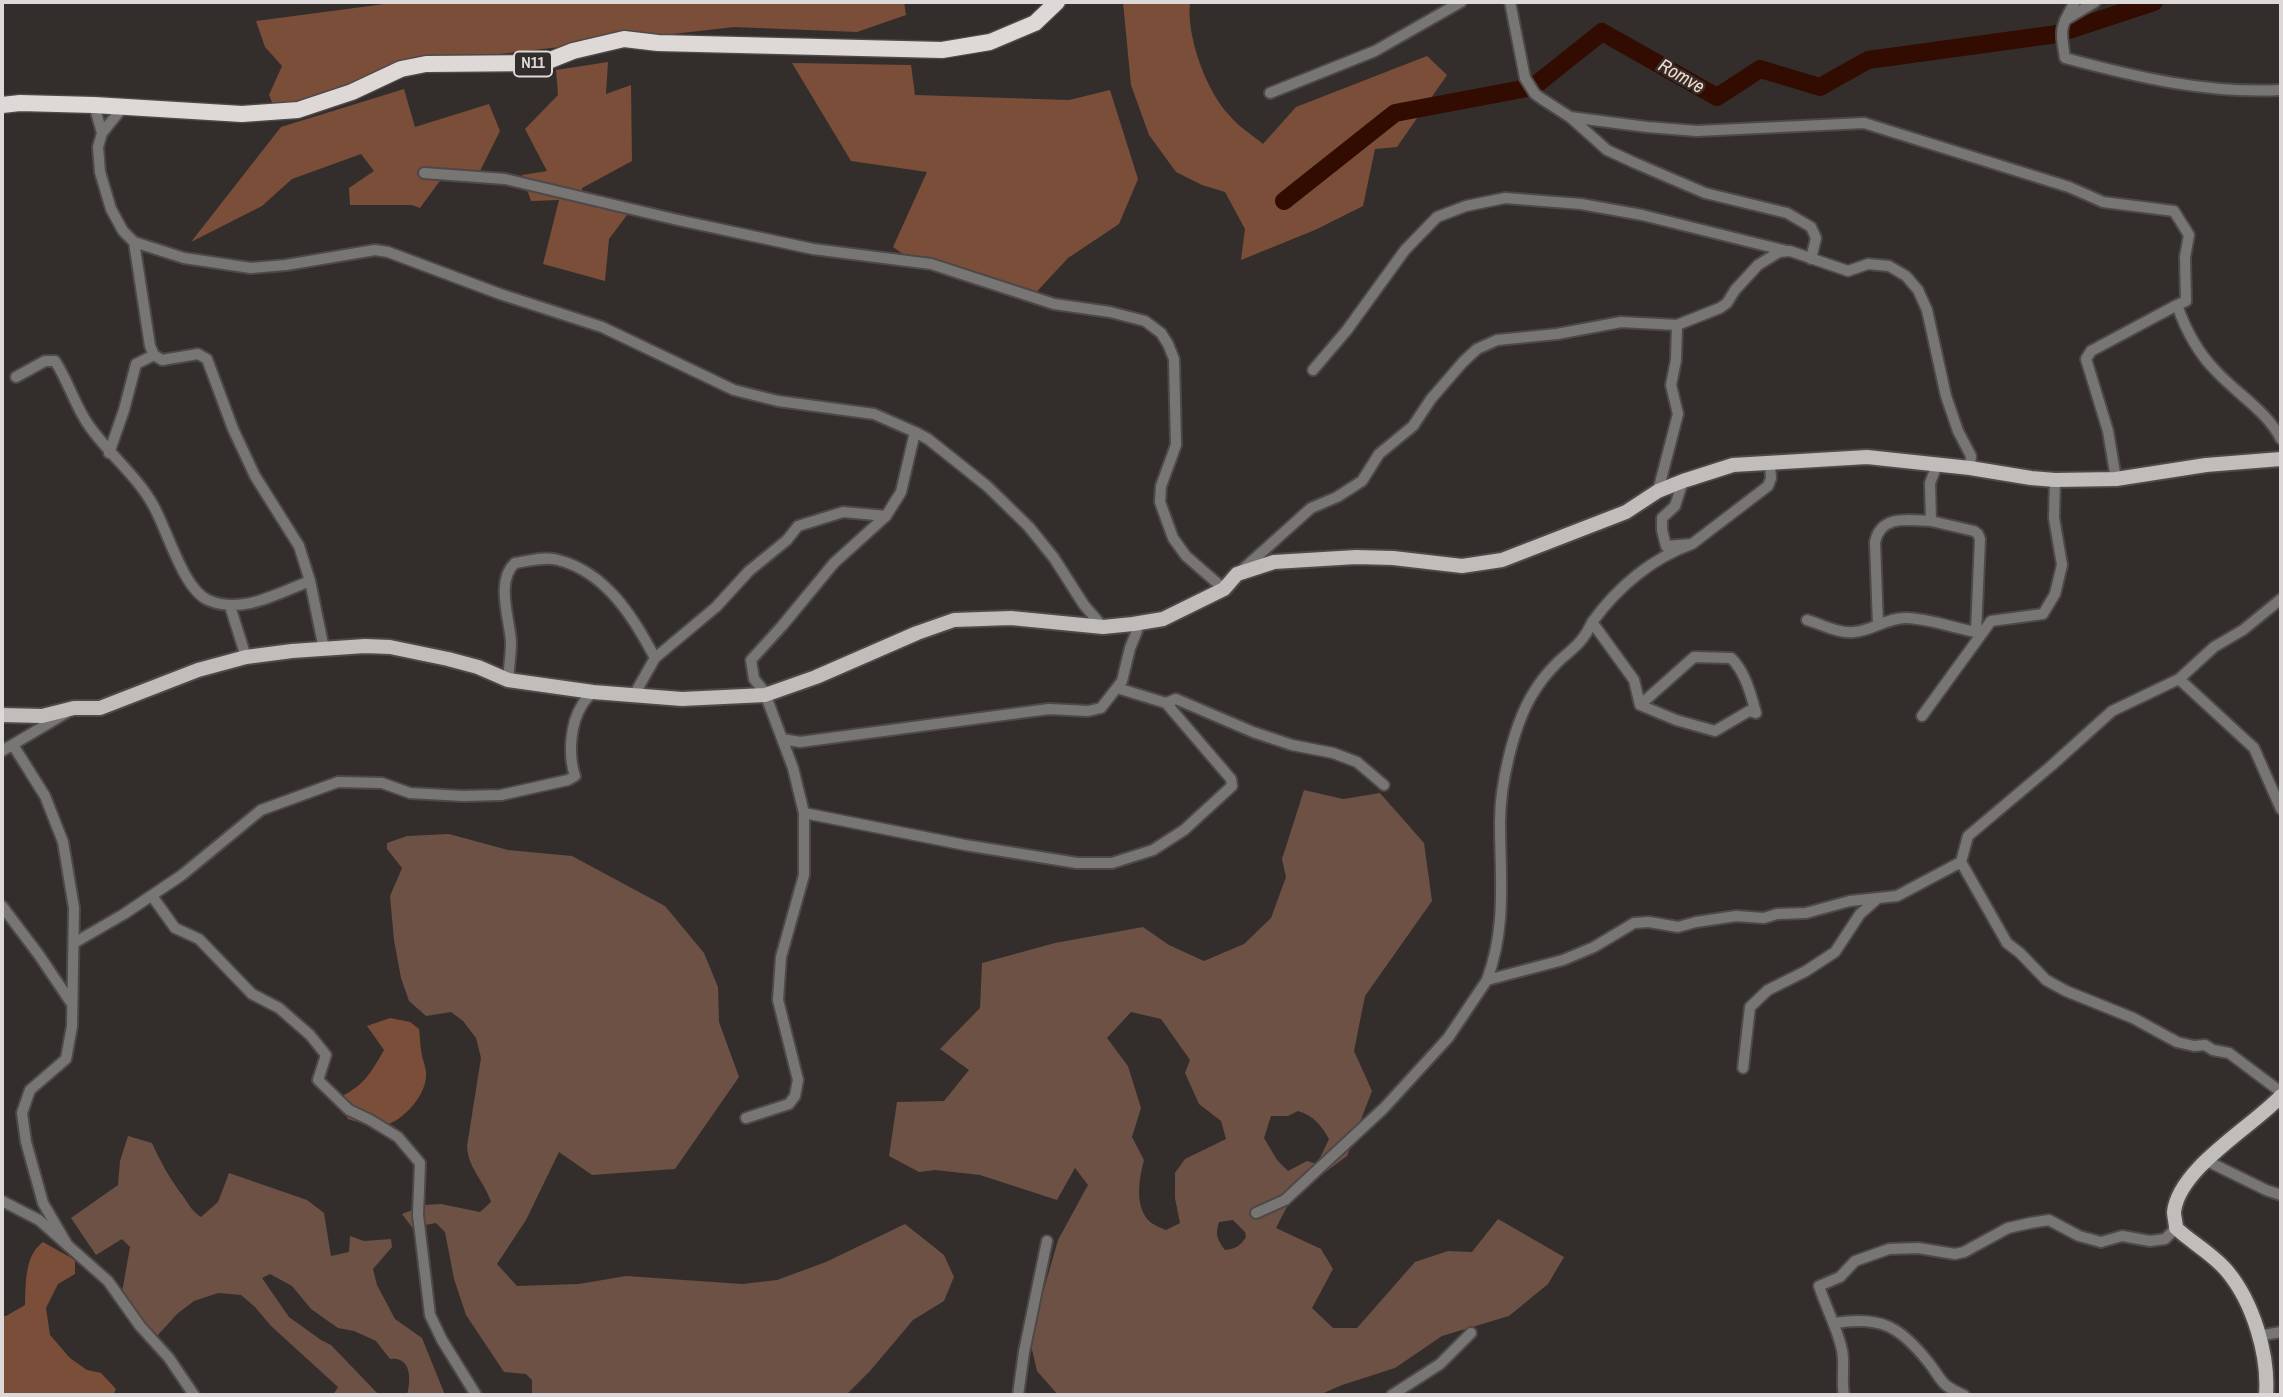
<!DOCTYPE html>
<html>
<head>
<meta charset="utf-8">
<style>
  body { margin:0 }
  #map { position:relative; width:2283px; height:1397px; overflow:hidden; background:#332e2c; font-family:"Archivo Narrow",sans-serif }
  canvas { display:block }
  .frame { position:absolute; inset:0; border:4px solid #dcd9d8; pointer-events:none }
</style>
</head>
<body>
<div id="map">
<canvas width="2283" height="1397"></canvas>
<div class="frame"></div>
</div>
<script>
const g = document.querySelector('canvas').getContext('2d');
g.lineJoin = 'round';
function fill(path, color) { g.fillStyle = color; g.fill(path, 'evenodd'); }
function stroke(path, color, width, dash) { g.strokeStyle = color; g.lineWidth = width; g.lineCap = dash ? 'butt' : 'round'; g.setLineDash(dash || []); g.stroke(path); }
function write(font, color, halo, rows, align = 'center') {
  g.font = font + ' "Archivo Narrow",sans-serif'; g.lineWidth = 5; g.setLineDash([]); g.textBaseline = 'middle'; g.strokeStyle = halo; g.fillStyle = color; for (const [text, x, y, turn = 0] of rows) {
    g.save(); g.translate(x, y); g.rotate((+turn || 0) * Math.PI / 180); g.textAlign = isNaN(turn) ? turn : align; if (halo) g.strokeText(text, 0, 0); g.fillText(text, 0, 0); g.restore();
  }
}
const green = new Path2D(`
  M1304 790 1343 799 1380 793 1424 843 1432 901 1365 996 1354 1051 1372 1091 1347 1156 1292 1197 1276 1228 1321 1249 1333 1269 1312 1308 1333 1328H1357L1415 1262 1448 1251 1472 1252 1498 1219 1564 1257 1548 1284 1509 1316 1442 1336 1395 1368 1342 1385 1319 1395H1058L1037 1371 1026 1324 1044 1289 1058 1240 1088 1185 1075 1168 1057 1200 980 1175 935 1170 919 1172 889 1156 897 1102 944 1101 969 1070 940 1049 980 1008 982 963 1055 943 1143 927 1169 945 1204 961 1244 944 1271 918 1286 877 1282 859ZM1131 1012 1161 1019 1190 1060 1185 1073 1199 1104 1221 1121 1226 1139 1185 1159 1175 1173V1198L1180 1223 1166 1230C1161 1228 1154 1225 1150 1222 1134 1207 1139 1179 1144 1160L1132 1137 1141 1108 1128 1066 1107 1038ZM1298 1111C1314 1116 1321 1125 1329 1139L1317 1164 1307 1161 1288 1171 1277 1160 1264 1138 1271 1116H1288ZM1233 1220 1245 1232 1246 1237C1241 1245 1236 1249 1225 1250 1217 1240 1215 1234 1219 1222Z
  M449 834 508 850 572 856 665 906 704 953 718 987 719 1022 739 1077 675 1169 592 1175 559 1152 526 1220 497 1264 517 1286 579 1284 626 1276 742 1284 777 1280 826 1262 905 1224 944 1255 954 1277 944 1301 913 1320 870 1371 846 1395H542L539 1393 532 1395V1380L526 1374 504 1372 466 1315 454 1279 445 1232 436 1223 420 1226 414 1230 402 1214 425 1205 441 1204 480 1212 491 1202C485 1182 468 1169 467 1146L481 1058 476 1038 463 1021 451 1012 426 1016 409 1001 401 978 394 940 390 896 402 868 387 849V843L407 836Z
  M128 1136 152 1143C161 1163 170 1179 183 1196 189 1205 192 1211 201 1217L218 1202 229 1173 307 1200 324 1213 331 1256 349 1252 350 1236 364 1241 391 1239 392 1247 373 1269 377 1285 395 1319 422 1338 445 1395H407C411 1381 412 1356 390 1359L376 1341 354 1331 338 1328 311 1309 292 1286 270 1274 262 1278 289 1317 321 1340 331 1345 379 1395H333L338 1387 271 1326 255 1307 241 1295 218 1293 194 1301 177 1314 149 1345 121 1298 130 1247 122 1239 96 1255 71 1218 118 1185 120 1161Z`);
const forest = new Path2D(`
  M400 2H904L906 15 857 32 734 27 395 66 322 105 276 112 269 95 282 66 265 47 256 21Z
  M1123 2H1190C1186 35 1206 91 1229 115 1238 126 1252 135 1263 144L1296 107 1427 56 1447 75 1397 147 1375 149 1363 206 1315 230 1241 260 1245 229 1225 192 1202 185 1176 172 1149 135 1131 85Z
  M608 62 606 94 631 85 632 161 582 188V203L630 211 609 239 605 281 543 264 559 200 531 201 522 175 547 171 525 129 558 95 556 70Z
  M792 63 911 65 915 95 1069 100 1110 90 1138 179 1119 224 1068 258 1028 301C982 287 932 276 893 247L927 172 851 161Z
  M404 89 415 127 489 104 500 131 475 181 442 178 420 208 412 205H350L349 188 374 171 361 154 292 179 262 206 191 242 281 127Z
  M390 1018 410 1022 419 1029C420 1036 420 1043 421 1050 422 1059 427 1068 426 1077 425 1097 400 1125 380 1126 369 1126 358 1122 348 1119L341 1107 344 1095C365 1084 372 1071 384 1050L367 1026Z
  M43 1242 75 1260V1274L58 1284 46 1308 50 1335 70 1358 87 1370 101 1373 116 1389 113 1395H2V1316H6L25 1305C26 1284 24 1256 43 1242Z`);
const river = new Path2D(`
  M1284 201 1395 113 1533 87 1602 32 1717 97 1760 69 1820 87 1868 60 2057 34 2154 2`);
const minor = new Path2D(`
  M1510 2 1525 78 1535 94 1542 99 1570 117 1607 150 1635 163 1705 193 1787 213 1811 227 1816 238 1811 259
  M2075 2C2060 27 2060 29 2065 58 2136 77 2207 94 2281 90
  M2065 20 2095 2
  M1270 93 1375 51 1461 2
  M94 105 102 133 98 147 100 172 111 209 123 231 134 242 184 258 251 268 286 265 375 250 388 252 500 294 602 327 734 390 778 401 874 414 915 432 928 439 987 486 1029 527 1054 558 1084 605 1103 627
  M1570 117 1647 127 1697 131 1864 123 2069 187 2103 202 2174 211 2189 235 2185 257 2186 301 2177 305C2186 331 2197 352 2216 371 2237 394 2267 411 2281 439
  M102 133 123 107
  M424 173 505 179 678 220 813 249 931 264 1054 304 1110 312 1145 321 1161 333 1168 344 1174 359 1176 445 1161 486 1160 502 1173 538 1186 556 1224 589
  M134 242 150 346 154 355 162 360 198 354 207 359 233 429 255 476 299 546 310 581 324 649
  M1313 370 1347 330 1405 250 1437 217 1466 206 1505 198 1581 204 1642 215 1787 251
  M16 377 45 361H55C69 382 75 407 90 427 109 454 137 476 153 505 167 529 183 589 208 600 242 615 278 593 310 581
  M109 453 124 410 136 364 154 355
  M2116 479 2108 431 2086 359 2091 351 2177 305
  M1683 481 1675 506 1662 518V530L1666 546 1692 544C1652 558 1618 587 1593 621 1590 626 1588 631 1585 635 1578 647 1564 655 1555 665 1547 673 1538 685 1532 695 1513 727 1500 785 1500 822 1500 878 1507 925 1487 980L1563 960 1594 947 1634 923 1649 922 1678 927 1696 922 1736 916 1764 918 1777 914 1806 913 1850 901 1897 896 1961 862
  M1658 491 1678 414 1671 385 1676 360 1677 325
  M1692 544 1768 486 1771 478 1770 465
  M1242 570 1311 508 1337 497 1362 481 1379 454 1413 426 1431 399 1463 362 1477 349 1497 340 1557 334 1621 322 1677 325 1720 308 1727 303 1735 290 1758 265 1779 252 1790 251 1848 271 1868 264 1889 266 1906 276 1918 290 1927 310 1946 396 1958 431 1971 456 1970 468
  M2281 599 2243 630 2214 647 2179 679 2112 711 2051 766 1968 836 1961 862 2007 943 2020 953 2046 980 2066 991 2133 1018 2177 1042 2194 1046 2205 1045 2213 1050 2229 1053 2281 1092
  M230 606 246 657
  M1807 620C1821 624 1839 634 1854 632 1872 631 1888 617 1907 618 1931 619 1953 628 1976 632L1980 539 1978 534 1974 531 1931 521 1930 483 1937 465
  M1592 622 1634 680 1640 705
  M1878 625 1875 542C1881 514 1909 520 1931 521
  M1694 657 1731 658C1745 671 1751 695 1756 713L1749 711 1715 731 1676 720 1640 705Z
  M2179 679 2254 748 2281 809
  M508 680C509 667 511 654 511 642 510 620 495 581 515 563 528 561 546 556 558 560 606 572 634 618 655 658
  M1117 688 1166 703 1176 699 1253 732 1292 745 1333 753 1357 762 1384 785
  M634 695 655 658 716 607 749 571 787 540 798 526 843 512 886 516
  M1922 716 1991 621 2043 614 2055 594 2062 565 2054 518 2055 480
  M782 739 800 742 1049 709 1088 711 1101 708 1122 681 1130 648 1137 631 1133 624
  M13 745 45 796 63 842 74 908 72 1026 66 1059 30 1090 22 1113 26 1142 43 1203 68 1246
  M2 751 66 713
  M804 813 965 845 1077 863H1112L1153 850 1184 830 1232 786 1231 779 1166 703
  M152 896 175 928 199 939 252 994 279 1008 310 1035 326 1055 318 1080 349 1110 370 1120 398 1137 420 1163 418 1215 430 1315 442 1340 476 1395
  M2 906 39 955 72 1004
  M74 943 124 914 182 875 261 810 338 782 382 783 410 793 463 796 501 795 568 780 575 776C568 755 570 724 582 705 584 701 589 696 593 692
  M1743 1068 1750 1007 1768 990 1806 971 1835 952 1860 914 1877 899
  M746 1118 789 1104 795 1096 798 1080 778 1000 781 957 804 875V813L793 768 764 691 754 679 751 660 782 626 834 563 886 516 901 492 915 432
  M2207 1161 2266 1190 2281 1195
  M2 1201 39 1220 108 1281 140 1326 169 1358 194 1395
  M1256 1213 1285 1200 1384 1108 1448 1038 1487 980
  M1835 1323C1881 1316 1900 1326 1929 1363 1943 1381 1940 1385 1964 1395
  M2258 1336 2281 1332
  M1018 1395 1024 1352 1047 1241
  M1392 1395 1440 1364 1471 1333
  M1844 1395C1841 1381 1845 1365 1842 1350 1837 1327 1826 1308 1819 1286L1840 1277 1855 1261 1889 1249 1918 1248 1955 1254 1964 1252 2008 1228 2030 1223 2049 1220 2079 1236 2101 1242 2122 1236 2150 1241 2165 1239 2176 1228`);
const major = new Path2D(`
  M2 715 42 716 74 708H100L198 670 246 657 292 651 365 646 390 647 448 659 478 667 508 680 593 692 682 699 765 695 816 677 917 633 954 620 1011 618 1103 627 1133 624 1163 619 1224 589 1237 574 1274 562 1356 557 1393 558 1462 566 1502 560 1626 512 1658 491 1683 481 1733 465 1867 457 1970 468 2031 478 2055 480 2116 479 2206 465 2281 459
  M2266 1395C2269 1355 2253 1302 2227 1271 2213 1254 2192 1243 2176 1228 2176 1223 2174 1217 2174 1212 2179 1168 2252 1127 2281 1096`);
const highway = new Path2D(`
  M2 105 20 103 94 105 242 114 298 110 352 92 401 69 426 64 543 63 573 51 624 39 658 43 942 50 990 42 1035 23 1057 2`);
const shields = [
  [533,64,38]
];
const shieldNames = [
  ["N11",533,64]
];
const waterNames = [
  ["Romve",1681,77,30]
];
fill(green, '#6c5144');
fill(forest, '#7b4e39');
stroke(river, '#320c00', 18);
stroke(minor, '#4e4948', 14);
stroke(major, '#4e4948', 18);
stroke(highway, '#4e4948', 19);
stroke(minor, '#787675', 10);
stroke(major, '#c1bdba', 14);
stroke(highway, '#ded8d6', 16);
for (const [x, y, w] of shields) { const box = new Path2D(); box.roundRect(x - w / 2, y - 12.5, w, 25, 5); g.fillStyle = '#332e2c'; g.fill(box); stroke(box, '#dcd9d8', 2); }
write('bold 16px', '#dcd9d8', null, shieldNames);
write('italic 19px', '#f6d7c9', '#332e2c', waterNames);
</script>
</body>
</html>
